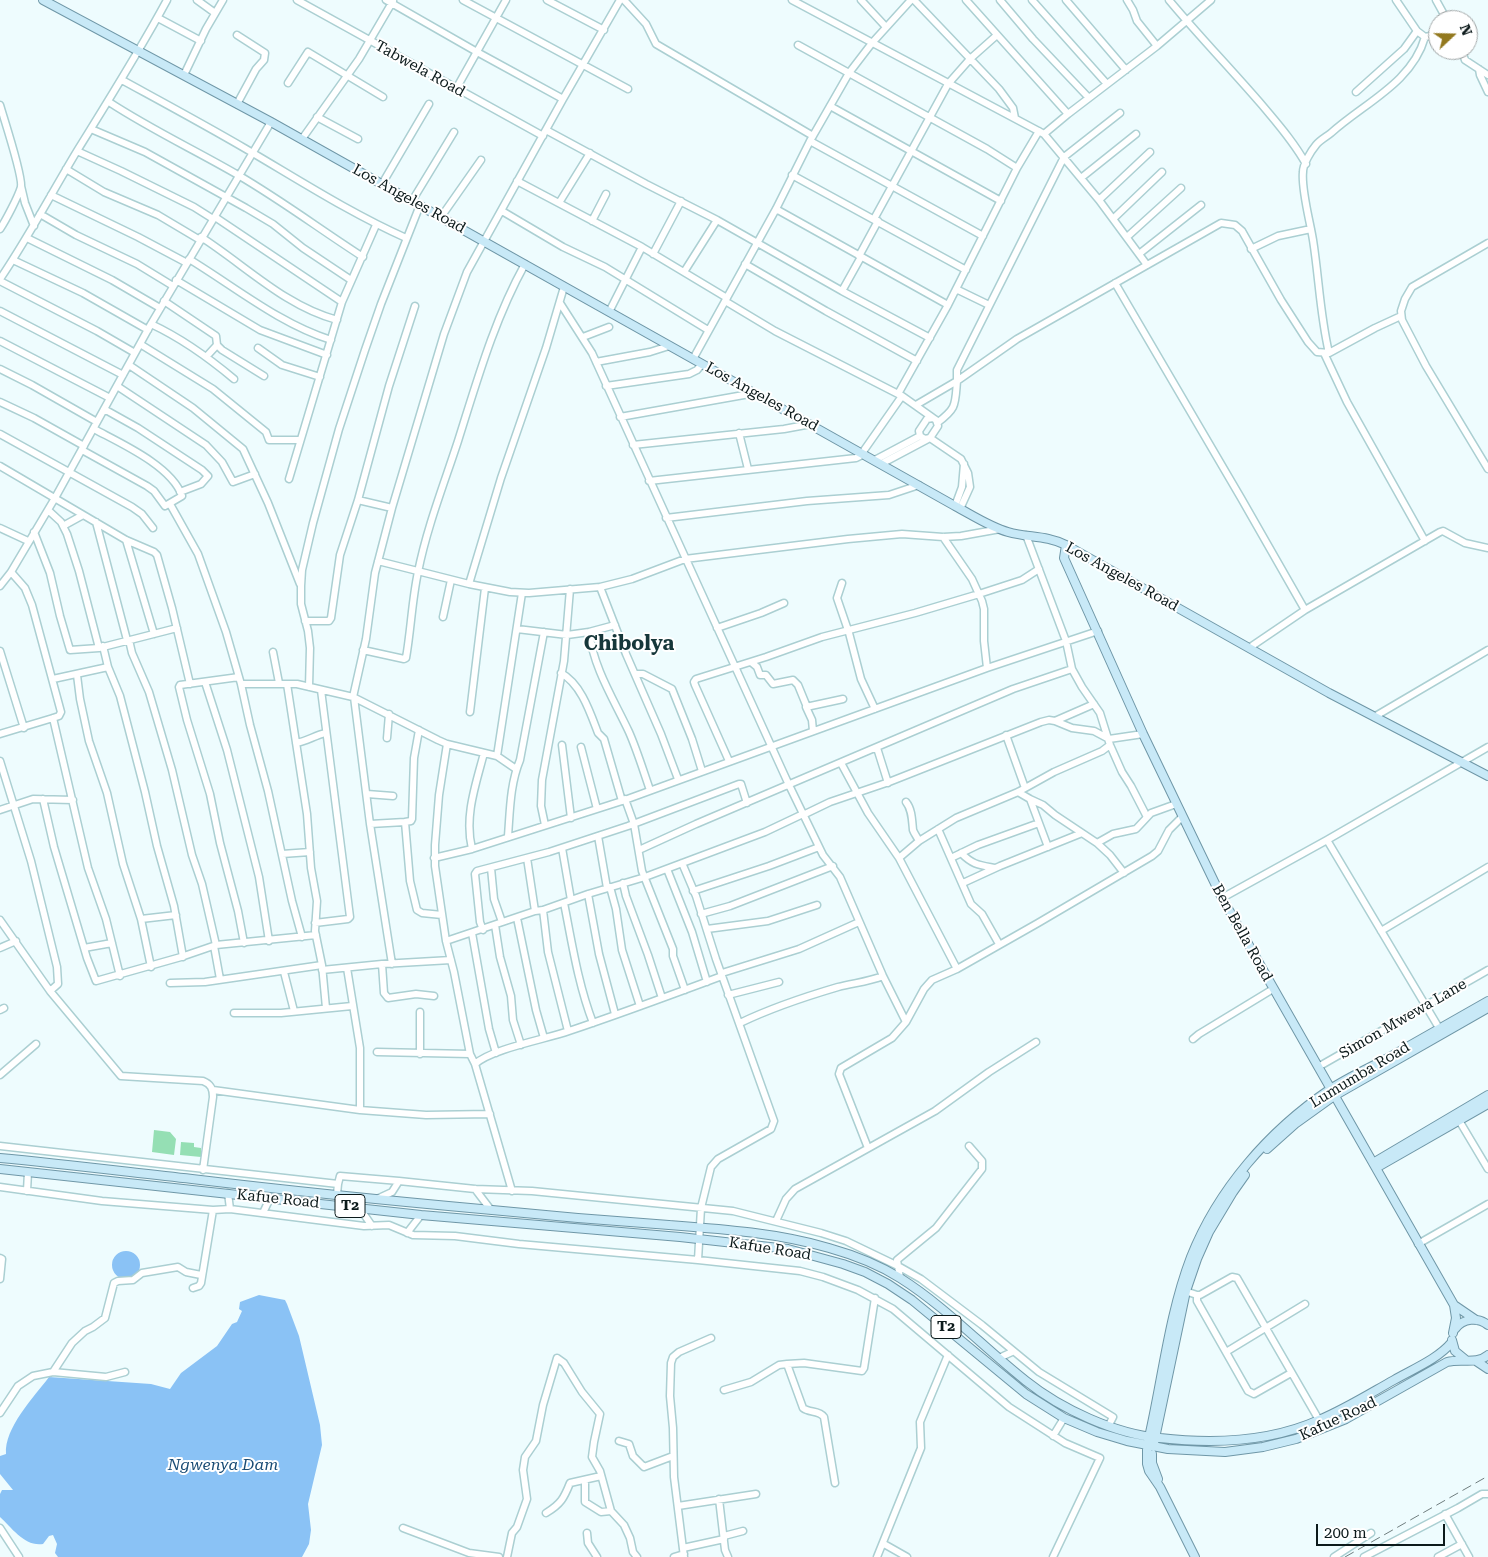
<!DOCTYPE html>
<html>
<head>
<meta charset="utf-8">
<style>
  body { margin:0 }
  #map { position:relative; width:1488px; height:1557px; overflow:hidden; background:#eefcfe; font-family:"Roboto Serif",serif }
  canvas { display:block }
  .north { position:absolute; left:1428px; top:10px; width:50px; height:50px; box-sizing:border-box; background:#fff; border:1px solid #9ea3a4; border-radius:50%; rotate:69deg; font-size:14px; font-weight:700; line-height:20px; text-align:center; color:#0c1a1b }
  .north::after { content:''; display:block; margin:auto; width:18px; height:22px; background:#93791f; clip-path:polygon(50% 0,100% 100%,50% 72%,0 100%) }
  .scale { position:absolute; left:1316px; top:1524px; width:129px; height:22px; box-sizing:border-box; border:2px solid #0c1a1b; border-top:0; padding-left:6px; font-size:15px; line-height:18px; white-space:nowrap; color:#0c1a1b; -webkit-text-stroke:4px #fff; paint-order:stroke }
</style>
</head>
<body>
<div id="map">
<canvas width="1488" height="1557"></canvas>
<div class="north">N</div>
<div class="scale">200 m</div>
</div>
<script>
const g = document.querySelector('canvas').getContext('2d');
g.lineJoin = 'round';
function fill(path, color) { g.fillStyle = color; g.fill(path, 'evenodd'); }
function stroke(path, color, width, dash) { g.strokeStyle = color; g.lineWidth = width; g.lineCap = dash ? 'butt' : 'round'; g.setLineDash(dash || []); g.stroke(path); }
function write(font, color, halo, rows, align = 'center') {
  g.font = font + ' "Roboto Serif",serif'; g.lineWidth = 4; g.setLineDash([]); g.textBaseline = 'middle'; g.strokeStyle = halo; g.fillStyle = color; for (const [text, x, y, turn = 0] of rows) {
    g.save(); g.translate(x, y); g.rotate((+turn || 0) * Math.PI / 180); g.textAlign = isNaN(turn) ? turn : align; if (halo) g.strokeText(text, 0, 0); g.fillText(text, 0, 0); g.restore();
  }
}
const green = new Path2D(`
  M154 1130 170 1132 176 1139 174 1155 152 1152Z
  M181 1142 194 1143V1147L201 1148V1157L180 1155Z`);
const water = new Path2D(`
  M112 1265a14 14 0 1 1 28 0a14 14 0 1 1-28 0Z
  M259 1295 285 1300 287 1304 299 1336 320 1425 322 1445 308 1504 311 1530 309 1544 302 1557H58L55 1553 57 1544 53 1535 49 1536 43 1544C25 1547 12 1528 0 1517V1494L2 1490H13L0 1474V1456L6 1454C4 1428 34 1397 49 1377L151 1384 170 1389 181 1373 217 1346 232 1324 237 1322 242 1311 239 1309 240 1302Z`);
const minor = new Path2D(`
  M197 0 215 13
  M297 0 543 136
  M386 0 477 52 563 99
  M463 0 628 89
  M547 0 604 30
  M624 0 646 24 656 44 813 136
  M792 0 1044 134 1068 114
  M861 0 886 27
  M914 0 999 89 1013 108 1015 118
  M966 0 1068 114 1157 46 1211 0
  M1000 0 1033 39 1089 98
  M1032 0 1107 84
  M1066 0 1126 70
  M1127 0 1133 10 1137 21 1157 46
  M1169 0C1199 36 1231 69 1262 105 1277 123 1294 142 1306 164
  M1396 0 1417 31 1425 37 1430 36 1438 41
  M1436 0 1447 20
  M158 18 201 41
  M237 35 265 53 264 60 256 69 237 104
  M798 45 987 149 1017 168
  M1456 50 1463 54 1465 60 1488 75
  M1479 69 1480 75 1488 92
  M184 75 206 29 223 0
  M122 80C164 103 205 125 246 149 299 180 350 213 406 238
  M288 83 308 52 383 97
  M456 89 506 0
  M1356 92 1404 49 1417 31
  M109 102C150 129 195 150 238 175 281 200 321 230 363 257
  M0 105C4 119 23 176 21 187 18 197 6 220 0 229
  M830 106 1001 201
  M317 117 358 139
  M91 129 145 152 246 208 273 224 303 248 351 280
  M546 130 646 184 717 220 842 291 930 338
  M1044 134 1099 200 1147 265
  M302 139 359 59 393 1
  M810 141 983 236
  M77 151 121 171 194 207 213 219
  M66 169 104 192 158 215 200 240
  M792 175 966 270
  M1081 178 1136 134
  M517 181 642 247 727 298
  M382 184 429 104
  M21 186 25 203 34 226
  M51 195 138 237 187 263
  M1099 200 1150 152
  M412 201 454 132
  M559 203 590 153
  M776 209 948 305
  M502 211 563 247 605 267 708 330
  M40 214 76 235 137 264 173 286
  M215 217 342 302
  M441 217 481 160
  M874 219 948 84 970 59 997 35
  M1113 219 1162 172
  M592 221 606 194
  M201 237C246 266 285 306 337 320
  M1127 237 1181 188
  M27 238 112 280 160 308
  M1488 243 1412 287 1405 299 1401 311 1402 320 1426 366 1488 469
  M1251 249 1278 236 1311 229
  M653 254 681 201
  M1139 254 1201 205
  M859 256 878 221
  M189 259C235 287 280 324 331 340
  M13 260 83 293 148 330
  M745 264 826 311 917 361
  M684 272 717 220
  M0 279C28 238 51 194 77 151 108 101 139 52 167 0
  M176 280 260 330 327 355
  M0 281 97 331 135 353
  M1115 283 1241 498 1305 610
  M956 289 989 305
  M842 291 861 257
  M164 301 216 336 217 345 206 357
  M725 301 775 331 902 396 933 418
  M560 303 592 353 789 785 823 855 840 877 883 976 906 1022 892 1038 841 1068 839 1074 868 1148
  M0 311 123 375
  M609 312 642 247
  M151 324C181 338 209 358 234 379
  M583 337 609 327
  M0 341 110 398
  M140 344 213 389 266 432 269 440H300
  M217 345 222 350 264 376
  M258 348 282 365 320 377
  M1324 353 1347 402 1425 541
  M1329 353C1320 315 1319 278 1313 240 1310 221 1301 189 1303 172 1303 164 1311 151 1316 145 1320 140 1326 137 1331 133 1364 103 1412 83 1425 37
  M693 359 776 209 810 141 849 73 872 43 911 0
  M596 362 650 352 669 346
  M129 365 193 408 243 449 268 503 300 584
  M0 369 32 385 97 422
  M117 386 206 445 222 462 233 482 255 474
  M606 386 689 374 697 370 702 364
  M898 394 948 305 1017 168 1039 131
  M0 402 34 418 84 446
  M916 405 957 381V370L1064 157 1120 113
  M104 409 138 428 202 470 208 476 201 484 180 492
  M620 417 755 393
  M937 423C957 408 955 405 957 381L1017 339 1221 223 1235 225 1242 231 1281 300 1308 342 1317 352 1329 353 1375 328 1401 316
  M739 433 748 469
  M0 434 132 507 142 514 153 528
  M930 438 938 426 936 420 933 418 927 419 919 431 920 436 925 439 930 438 961 459 968 473 970 487 960 509
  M633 445 784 429 811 424
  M82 450 147 486 154 491 165 506 182 496C172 466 120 443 94 429
  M875 460 920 436
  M881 464 928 439
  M0 466 126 540 154 552 157 555 172 608 190 684
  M289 479 342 302 376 225
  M649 481 856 458 860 456 902 396
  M170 504 198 554 226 632 241 684 250 725 268 791 292 901 302 937
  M955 506 962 487 964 464
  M392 508 358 500 389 386 415 306
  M48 510 61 522 67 534 79 571 99 648
  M666 518 807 501 889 495 919 485
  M96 522 127 640
  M63 526 83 515
  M0 528 28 541
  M34 532 50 573 60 616 70 650 99 648 177 628
  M1026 535 1066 641 1072 669 1082 687 1100 713 1110 745 1122 772 1131 786 1147 817
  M943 537 972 579 982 601 984 609V641L987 668
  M126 540 154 634
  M378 561 469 584 510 592 529 593 600 587 632 579 685 559 848 539 902 534 943 537 961 536 1000 529
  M842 583 837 598 849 633 861 679 875 709
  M469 584 501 478 546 348 564 287
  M0 586 11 572 55 498 151 324 271 122
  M600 587 626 654 661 734 678 779
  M443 617 451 580
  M305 621H329L331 618 340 555 358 500
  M717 628 761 613 784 603
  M517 629 567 635 589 632 615 625
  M589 632C594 669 613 698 629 732 637 750 643 770 650 790
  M129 640 132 653 149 692 172 770 192 855 202 884 216 945
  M103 646 108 667 120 696 145 792 157 846 174 906 183 957
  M1249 648 1305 610 1440 532 1443 531 1465 543 1488 548
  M363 650 404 659 406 658C411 629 412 600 418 572 427 527 444 484 458 441 477 381 494 320 525 264
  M0 651 24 728
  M273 652 279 683
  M751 662 757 667 760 675H766L773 684 793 680 798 685 807 707
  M561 673C581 684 590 712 598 733L604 739 622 801
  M635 674H643L672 689 692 739 702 771
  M77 675 80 699 89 741 107 793 123 864 141 919 151 967
  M239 677 180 685 179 687 187 720 210 794 220 843 238 911 244 943
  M53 679 108 667
  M205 682 227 750 259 877 269 941
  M241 684H297L353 697 438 740 447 744 497 756 516 769
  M287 684 307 814 311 868 317 901 315 931 322 965 326 1008
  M309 687 310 648 308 631 301 604V586L302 570 313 523 339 429 365 350 381 304 420 205
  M353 697 366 639 375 573 392 508 444 334 467 272 563 99 620 0
  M354 697 370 824 392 964
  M470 712 485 588
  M1374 717 1488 650
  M53 718 88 868 106 919 120 976
  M1055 721 1094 704
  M419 730 414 758 412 819 411 821 405 822 410 881 417 910 422 913 442 915
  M813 731 812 720 806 707 843 699
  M0 734 53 718 59 716 61 712 32 605 25 588 11 572
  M1006 735 1025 788
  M387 738 389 714
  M296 743C308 741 315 735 326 733
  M447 744 439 795 435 845V866L446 941 454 972 470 1054 475 1064 512 1191
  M562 745 571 818
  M581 747 597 809
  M877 748 888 783
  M497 756 522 593
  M0 761 31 861 57 967 58 984 50 991
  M729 761 695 685 694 682 696 679 766 657 822 637 915 613 979 594 1022 580 1039 569
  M841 763 868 813 899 858 957 969
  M1018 792 1030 799 1043 805 1055 815 1097 843 1110 855 1124 873
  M367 794 393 796
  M43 799 54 847 87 958 96 981 181 957 216 945 316 935
  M625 799 634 824 642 871 673 949V956L685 990
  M1030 799 1048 847
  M906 802C912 809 912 820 913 830 914 833 917 837 919 841
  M0 810 33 799 73 800
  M803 815 830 802 889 782 1041 722 1049 720 1055 721 1072 728 1094 731 1109 739 1143 734
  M370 824 405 822
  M545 825 541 806 542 780 564 661 570 589
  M938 829 971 904 982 914 999 944
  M508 836C510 811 510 784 520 760L544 632
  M598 836 607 888
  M1327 840 1439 1028
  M1097 843 1113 834 1136 829 1151 813 1176 804
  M562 848 571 900
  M472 849C464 816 476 784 484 753
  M639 850 696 824 1013 689 1072 669
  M961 853C973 865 979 865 995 868
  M282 854 310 852
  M434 858 472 849 622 801 987 668 1098 631
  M527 858 535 911
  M899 858 919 841 956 818 1018 792 1054 772 1102 751 1110 745
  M951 858 978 845 1039 823
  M682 863 696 896 716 959 774 1121 771 1129 718 1159 711 1167 701 1208 698 1260
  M491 868 494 899 502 922
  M667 869 692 932 707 982
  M623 883 626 896 648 955 662 998
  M963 883 1000 866 1082 833
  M610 887 616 909 622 950 640 1006
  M693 891 769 866 819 847
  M588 894 599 954 615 1014
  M1222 898 1327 840 1488 747
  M564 903C572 943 578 984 593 1023
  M543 910 548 952 568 1031
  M701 914 730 906 833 866
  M517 918 536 1010 544 1038
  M141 919 176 915
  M0 920 50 991 121 1076 203 1081C211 1084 213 1089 213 1097L203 1170
  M315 923 348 919 350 917 321 690
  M495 925 500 957 511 996 513 1020 521 1045
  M707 929 768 921 817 905
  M483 930 480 922 475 874 477 871 549 852 628 826 739 784H741L747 803
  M1381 931 1488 867
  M472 933 489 1029 496 1053
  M446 941 535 911 543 910 588 894 645 877 765 832 803 814
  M214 946 220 979
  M0 948 16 941
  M84 948 112 943
  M382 964 384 993 388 998 416 994 434 996
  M347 968 360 1048V1110
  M322 970 382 964 451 960
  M284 972 294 1011
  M722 973 799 949 859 922
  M170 983 205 982 322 965
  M728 995 779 982
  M0 1010 4 1008
  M234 1013H281L352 1006
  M906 1022 924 989 932 980 957 969 1038 923 1152 856 1158 851 1169 830 1182 817
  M740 1023C771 1008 804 997 838 987 853 983 868 982 883 976
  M1193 1039 1199 1034 1273 989
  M377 1052 470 1054
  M420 1054V1012
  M475 1064C491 1049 546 1039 569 1031 620 1014 671 995 722 976
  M1318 1067 1488 970
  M0 1075 36 1044
  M213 1090 360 1110 426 1115 490 1114
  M1457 1117 1488 1169
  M0 1146 338 1184 337 1194
  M338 1184 340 1176 399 1181
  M0 1187 102 1201 213 1210 230 1209 364 1226 389 1225 413 1235 455 1236 519 1244 698 1260 800 1271 823 1277 858 1290 893 1309 1009 1407 1065 1443 1100 1458 1053 1557
  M475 1189 491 1210
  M27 1191 28 1172
  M228 1193 230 1209
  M379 1198 392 1192 399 1181 475 1189 532 1191 733 1211 821 1233 846 1241 898 1266 921 1279 982 1325 1039 1372 1113 1417 1109 1425
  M359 1207 372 1226
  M263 1213 270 1198
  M776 1221 786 1199 795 1189 935 1111 989 1072 1036 1042
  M407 1233 421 1215
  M1418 1244 1488 1204
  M0 1258 2 1259 0 1279
  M900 1278 897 1260 936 1228 982 1169V1161L969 1146
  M193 1288 199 1286 201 1283 213 1210
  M1182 1290 1197 1295V1301L1248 1391 1254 1394 1291 1373
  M1197 1295H1200L1232 1277 1237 1278 1319 1420
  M1226 1352 1305 1304
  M999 1358 1012 1352
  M787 1364 804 1363 862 1371 864 1368 875 1298
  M53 1372 72 1343 85 1331 93 1327 105 1318 114 1283 118 1281 133 1280 142 1273 178 1267 186 1272 201 1275
  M724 1390 751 1382 779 1365 787 1364 803 1408C809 1413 819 1410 824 1417L835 1483
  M0 1413 18 1386 33 1376 53 1372 106 1377 125 1372
  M1053 1436 1064 1418
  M619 1441 629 1444 633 1456 644 1467 673 1456
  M585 1481V1502L601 1512 611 1511
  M719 1499 725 1550 728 1557
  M678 1506 756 1494
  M546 1513C561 1504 564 1498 570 1483L601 1476
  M1445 1514 1469 1557
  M0 1528 19 1557
  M403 1528 469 1553 499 1557
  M587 1533 588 1543 597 1557
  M724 1536 743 1531
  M884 1544 907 1557
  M683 1548 724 1539
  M507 1557 512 1533 517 1527 527 1499 523 1470 525 1457 536 1441 543 1405 557 1358 564 1363 582 1392 600 1414 594 1442 592 1457 600 1471 611 1511 624 1525 630 1538 633 1552 637 1557
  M674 1557 684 1554
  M684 1557 674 1477 673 1428 670 1396 671 1363 673 1357 679 1352 711 1338
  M877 1557 921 1448 920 1422 948 1355
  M1334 1557 1371 1533
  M1364 1557 1458 1508 1482 1494H1488
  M1438 1557 1462 1544`);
const major = new Path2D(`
  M43 0 271 122 955 506C972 515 990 527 1008 532 1029 538 1045 535 1066 545L1329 693 1488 776
  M1066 545 1064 558 1143 734 1222 898 1454 1305 1456 1318 1453 1333
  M1267 1149 1295 1124 1334 1096 1488 1008
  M0 1158C64 1164 128 1172 192 1179 292 1191 392 1201 492 1210 551 1216 610 1221 669 1225 722 1229 778 1233 829 1248 854 1255 879 1265 900 1278 946 1307 984 1348 1026 1381 1061 1409 1115 1434 1160 1438 1213 1444 1270 1442 1319 1420 1345 1409 1369 1394 1394 1380 1413 1369 1438 1359 1452 1342
  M1373 1163 1488 1095
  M1376 1168 1488 1104
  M0 1169 421 1215 680 1237 788 1249 843 1264 865 1272 888 1284 912 1300 1026 1394 1064 1418 1097 1432 1127 1441 1168 1449 1225 1452 1263 1447 1296 1439 1346 1419 1447 1362C1462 1358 1476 1365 1488 1355
  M1454 1305 1476 1320
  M1455 1329C1463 1318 1478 1317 1488 1325
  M1452 1340 1455 1351 1466 1360
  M1476 1361 1488 1369
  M1154 1443 1186 1291 1197 1259 1209 1232 1233 1192 1245 1175
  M1152 1454V1463L1158 1479
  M1195 1557 1160 1487 1149 1471 1147 1464V1446C1162 1384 1168 1317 1191 1257 1218 1189 1269 1131 1329 1090 1347 1078 1367 1069 1386 1059 1420 1040 1454 1020 1488 1001`);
const rail = new Path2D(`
  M1345 1557 1488 1476`);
const shields = [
  [350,1206,30],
  [946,1327,30]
];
const shieldNames = [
  ["T2",350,1206],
  ["T2",946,1327]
];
const streetNames = [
  ["Tabwela Road",420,69,29],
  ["Los Angeles Road",409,199,29],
  ["Los Angeles Road",762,397,29],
  ["Los Angeles Road",1122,577,29],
  ["Ben Bella Road",1242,933,61],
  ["Simon Mwewa Lane",1403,1019,-30],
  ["Lumumba Road",1360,1075,-31],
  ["Kafue Road",278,1199,6],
  ["Kafue Road",770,1249,9],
  ["Kafue Road",1338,1419,-25]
];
const waterNames = [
  ["Ngwenya Dam",223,1465]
];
const districtNames = [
  ["Chibolya",629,644]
];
fill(green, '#95dfb4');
fill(water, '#8ac2f5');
stroke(minor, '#abcfd2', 9);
stroke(major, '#6f97a7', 10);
stroke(minor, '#fff', 6);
stroke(major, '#c8e9f7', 8);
stroke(rail, '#6f7d7e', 1, [10, 5]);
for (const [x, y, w] of shields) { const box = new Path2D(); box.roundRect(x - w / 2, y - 11.5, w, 23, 4); g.fillStyle = '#fff'; g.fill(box); stroke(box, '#0c1a1b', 1); }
write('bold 14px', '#0c1a1b', null, shieldNames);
write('15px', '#0c1a1b', '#fff', streetNames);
write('italic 16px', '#184b74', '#fff', waterNames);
write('bold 20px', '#16373a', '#fff', districtNames);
</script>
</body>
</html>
